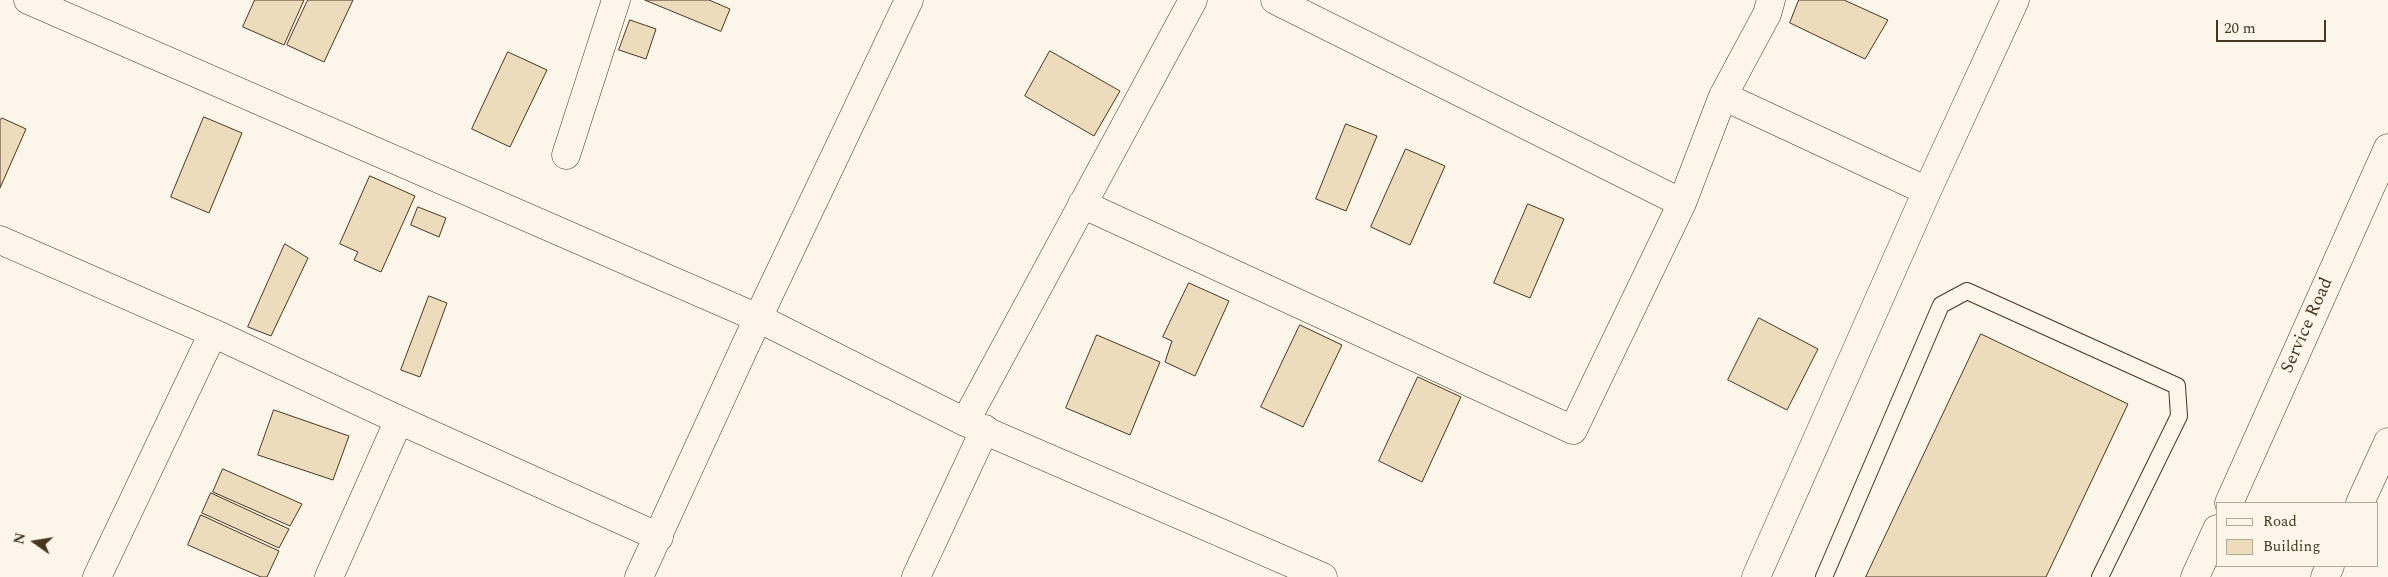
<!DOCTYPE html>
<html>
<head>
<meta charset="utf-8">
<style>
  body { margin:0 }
  #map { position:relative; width:2388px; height:577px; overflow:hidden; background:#fbf6e9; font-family:Spectral,serif }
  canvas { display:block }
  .legend { position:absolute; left:2216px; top:502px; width:162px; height:65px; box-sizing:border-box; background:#fbf6e9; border:1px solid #b4a999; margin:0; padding:6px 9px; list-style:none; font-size:15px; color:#4a3520 }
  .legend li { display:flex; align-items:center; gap:10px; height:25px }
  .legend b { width:25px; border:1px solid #b4a999 }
  .north { position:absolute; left:10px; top:517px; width:50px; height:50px; -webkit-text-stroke:4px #fbf6e9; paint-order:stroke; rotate:283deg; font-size:14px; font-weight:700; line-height:20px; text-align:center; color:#4a3520 }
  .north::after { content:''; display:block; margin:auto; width:18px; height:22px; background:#4a3520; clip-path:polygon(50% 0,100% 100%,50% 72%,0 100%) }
  .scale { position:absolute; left:2216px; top:20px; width:110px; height:22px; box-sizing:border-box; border:2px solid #4a3520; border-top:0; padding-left:6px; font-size:15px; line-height:18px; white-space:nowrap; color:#4a3520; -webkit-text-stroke:4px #fbf6e9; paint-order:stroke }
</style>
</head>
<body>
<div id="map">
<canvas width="2388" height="577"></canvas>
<ul class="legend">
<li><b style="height:6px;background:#fbf6e9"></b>Road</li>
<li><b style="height:14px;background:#ecdcbc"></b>Building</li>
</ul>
<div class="north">N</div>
<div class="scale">20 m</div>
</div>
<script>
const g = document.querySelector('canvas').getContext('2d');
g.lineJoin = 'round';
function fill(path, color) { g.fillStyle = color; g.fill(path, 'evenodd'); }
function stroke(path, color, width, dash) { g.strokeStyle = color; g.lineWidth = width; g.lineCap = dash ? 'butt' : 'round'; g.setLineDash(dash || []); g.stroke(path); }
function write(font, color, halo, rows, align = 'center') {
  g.font = font + ' Spectral,serif'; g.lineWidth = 4; g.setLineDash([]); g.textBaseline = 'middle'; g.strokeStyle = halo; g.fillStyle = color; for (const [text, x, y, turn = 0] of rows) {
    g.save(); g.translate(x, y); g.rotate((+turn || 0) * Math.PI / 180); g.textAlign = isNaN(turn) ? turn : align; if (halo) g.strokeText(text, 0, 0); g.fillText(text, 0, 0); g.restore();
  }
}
const building = new Path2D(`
  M255 0H304L284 45 243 27Z
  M308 0H353L324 62 287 45Z
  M645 0H709L730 9 721 31Z
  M1799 0H1844L1888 20 1865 59 1790 23Z
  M630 20 656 29 646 59 619 50Z
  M1050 51 1120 91 1094 136 1025 96Z
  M508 52 547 70 510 147 472 129Z
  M204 117 242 133 209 213 171 197Z
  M2 118 26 129 0 188V121Z
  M1346 124 1377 136 1346 211 1316 199Z
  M1406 149 1445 166 1410 245 1371 227Z
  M370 176 415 196 381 272 354 260 358 252 340 244Z
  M1528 204 1564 219 1530 298 1494 283Z
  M418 207 446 218 439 237 411 225Z
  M285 244 308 258 271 336 248 327Z
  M1189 283 1229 301 1195 376 1165 362 1172 341 1163 337Z
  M429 296 447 303 420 377 401 370Z
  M1759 318 1818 349 1787 410 1728 380Z
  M1300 325 1342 345 1303 427 1261 407Z
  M1981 334 2128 404 2046 577H1866Z
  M1097 335 1160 362 1130 435 1066 408Z
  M1418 377 1461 397 1422 482 1379 461Z
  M274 410 349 436 333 480 258 455Z
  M223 469 302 504 290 526 213 492Z
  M211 493 289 529 279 548 202 513Z
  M201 515 279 551 267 577H261L188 545Z`);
const service = new Path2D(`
  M1824 577 1941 305 1967 291 2177 386 2179 416 2100 577`);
const minor = new Path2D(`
  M28 0 758 318 965 422 1323 577
  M1275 0 1682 203 1723 96 1767 14 1771 0
  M1723 96 1927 191
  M566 155 616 0
  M1082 204 1573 430 1682 203
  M0 240 213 333 399 420 659 537
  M965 422 1193 0
  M97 577 213 333
  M329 577 399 420
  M916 577 985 429
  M1756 577 1927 191 2015 0`);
const tertiary = new Path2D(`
  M2229 503 2388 148
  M639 577 758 318 909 0
  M2195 577 2217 529`);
const secondary = new Path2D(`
  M2360 503 2388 442
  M2325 577 2330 566`);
const streetNames = [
  ["Service Road",2308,326,-66]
];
fill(building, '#ecdcbc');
stroke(building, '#4a3520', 1);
stroke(service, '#4a3520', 18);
stroke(minor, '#4a3520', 29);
stroke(tertiary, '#4a3520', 29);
stroke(secondary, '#4a3520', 29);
stroke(service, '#fbf6e9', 16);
stroke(minor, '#fbf6e9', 28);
stroke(tertiary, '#fbf6e9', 28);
stroke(secondary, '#fbf6e9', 28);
write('18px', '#4a3520', '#fbf6e9', streetNames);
</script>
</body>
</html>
